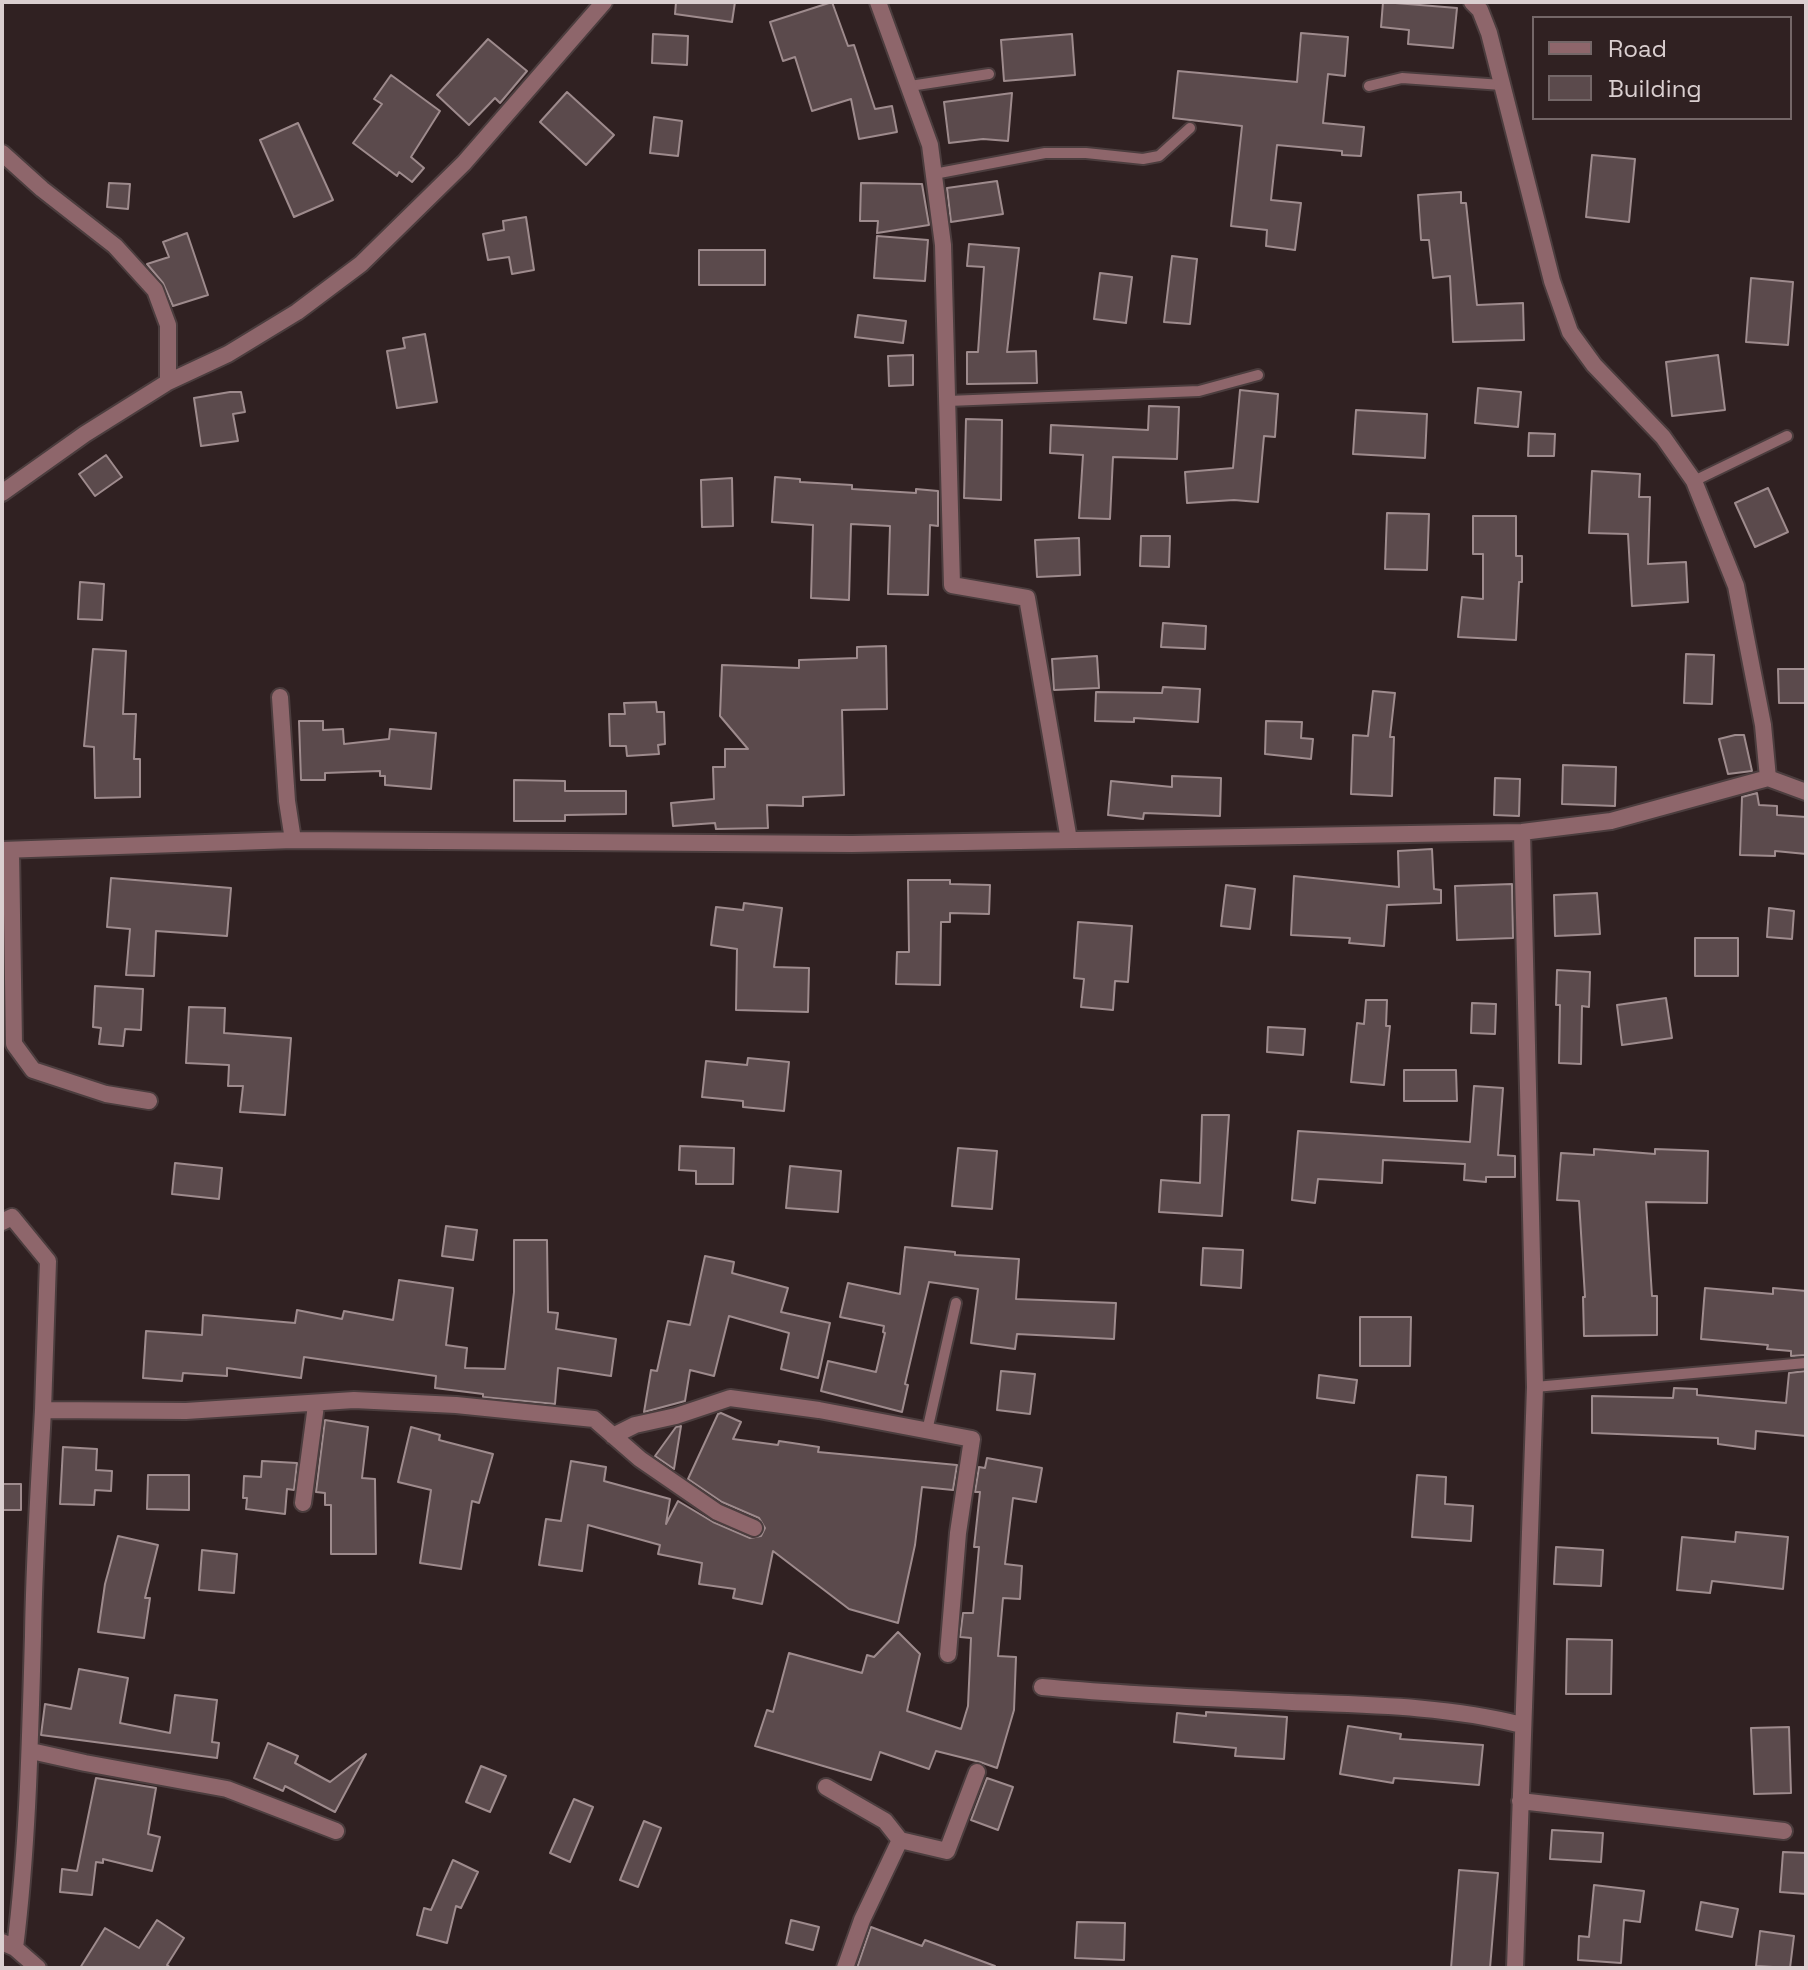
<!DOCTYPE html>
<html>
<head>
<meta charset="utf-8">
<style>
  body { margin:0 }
  #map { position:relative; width:1808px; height:1970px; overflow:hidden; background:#302122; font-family:"Space Grotesk",sans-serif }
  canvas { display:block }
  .frame { position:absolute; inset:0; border:4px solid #dacfd0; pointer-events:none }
  .legend { position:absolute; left:1532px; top:16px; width:260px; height:104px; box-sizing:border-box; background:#302122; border:2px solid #746768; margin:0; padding:10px 14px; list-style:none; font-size:24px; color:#dacfd0 }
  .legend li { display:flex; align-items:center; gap:16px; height:40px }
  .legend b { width:40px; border:2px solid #746768 }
</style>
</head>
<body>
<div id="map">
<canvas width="1808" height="1970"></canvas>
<div class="frame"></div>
<ul class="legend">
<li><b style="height:10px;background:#8e666b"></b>Road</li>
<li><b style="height:22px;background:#5b4a4c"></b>Building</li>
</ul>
</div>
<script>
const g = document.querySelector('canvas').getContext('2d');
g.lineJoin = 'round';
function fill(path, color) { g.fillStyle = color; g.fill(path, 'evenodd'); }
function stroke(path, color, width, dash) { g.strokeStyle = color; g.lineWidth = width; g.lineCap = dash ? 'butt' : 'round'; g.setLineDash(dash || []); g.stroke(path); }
const building = new Path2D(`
  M676 2H735L732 22 675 14Z
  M832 2 848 46 854 45 875 109 892 106 897 132 859 139 851 99 812 111 795 57 783 61 770 22Z
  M1383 2 1457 8 1453 48 1408 44 1409 30 1381 27Z
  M1301 33 1348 37 1345 76 1328 74 1323 123 1364 127 1361 156 1342 155V151L1277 145 1271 200 1301 203 1295 250 1266 246 1267 230 1231 226 1242 126 1173 118 1178 71 1297 82Z
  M653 34 688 36 687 65 652 63Z
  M1072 34 1075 75 1004 81 1001 40Z
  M488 39 527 71 500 103 495 98 469 125 437 95Z
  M391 75 440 111 411 157 424 168 412 182 399 172 397 176 353 143 382 104 374 99Z
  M567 92 614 135 586 165 540 122Z
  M1012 93 1008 141 983 139 949 143 944 102Z
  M654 117 682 121 678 156 650 153Z
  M298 123 333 200 294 217 260 140Z
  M1592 155 1635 159 1629 222 1586 217Z
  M997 181 1003 214 951 222 947 188Z
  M109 183 130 184 128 209 107 207Z
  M861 183 922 184 929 225 877 233 878 221H860Z
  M1461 192V203H1466L1477 305 1523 303 1524 340 1453 342 1450 276 1433 278 1429 240H1421L1418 195Z
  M526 217 534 270 512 274 509 257 488 260 483 234 504 230 503 221Z
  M187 233 208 295 173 306 163 283 147 264 169 257 163 242Z
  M877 236 928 240 925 281 874 278Z
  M969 244 1019 248 1007 352 1036 351 1037 383 967 384V352H978L984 267 967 266Z
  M699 250H765V285H699Z
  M1172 256 1197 259 1190 324 1164 322Z
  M1100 273 1132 277 1126 323 1094 319Z
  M1751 278 1793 282 1788 345 1746 342Z
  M858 315 906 321 903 343 855 337Z
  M425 334 437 402 397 408 387 351 405 348 403 338Z
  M913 355V385L889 386 888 356Z
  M1718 355 1725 410 1672 416 1666 362Z
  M1478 388 1521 392 1518 427 1475 423Z
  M1240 390 1278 394 1275 437 1264 436 1258 502 1234 500 1187 503 1185 472 1233 468Z
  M230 392H241L245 412 233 414 238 441 201 446 194 398Z
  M1149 406 1179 407 1177 459 1113 457 1110 519 1079 518 1083 455 1050 453 1051 425 1148 430Z
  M1356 410 1427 414 1425 458 1353 454Z
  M966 419 1002 420 1001 500 964 498Z
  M1529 433 1555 434 1554 456H1528Z
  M106 455 122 477 95 496 79 474Z
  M1592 471 1640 474 1639 497H1650L1648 564 1686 562 1688 602 1632 606 1628 534 1589 533Z
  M775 477 800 479V482L852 485V489L916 493V489L938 491V526L930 525 928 595 888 594 890 526 851 524 849 600 811 598 813 525 772 522Z
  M732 478 733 526 702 527 701 480Z
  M1768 488 1788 532 1755 547 1735 503Z
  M1387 513 1429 514 1427 570 1385 569Z
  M1473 516H1516V556H1522V582H1519L1516 640 1458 637 1462 597 1483 599V554H1473Z
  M1141 536H1170L1169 567 1140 566Z
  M1079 538 1080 575 1037 577 1035 540Z
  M80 582 104 584 102 620 78 619Z
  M1163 623 1206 626 1205 649 1161 647Z
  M886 646 887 709 842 710 844 795 803 797V806L767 805 768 828 716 829 715 823 673 826 671 803 714 799 713 767H725V749H748L720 716 722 665 799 668V660L857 658V647Z
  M93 649 126 651 123 714H136L134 759H140V797L95 798 94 747 84 746Z
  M1686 654 1714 655 1712 704 1684 703Z
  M1097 656 1099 688 1054 690 1052 659Z
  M1778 669H1806V703H1779Z
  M1163 687 1200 689 1198 722 1134 718V722L1095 721 1096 692 1162 693Z
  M1373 691 1395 693 1390 737H1394L1392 796 1351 794 1353 735 1368 736Z
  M656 702 657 712H664L665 744 658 745 659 754 627 756 626 746H610L609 714H625L624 703Z
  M299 721H323V730L343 729 344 744 389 739 390 729 436 733 431 789 385 785V776H380V771L325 773V780H301Z
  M1266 721 1302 722 1301 738 1313 739 1311 759 1265 754Z
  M1735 735H1744L1752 771 1728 774 1719 739Z
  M1563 765 1616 767 1615 806 1562 804Z
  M1172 776 1221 778 1220 816 1144 813 1143 819 1108 815 1111 781 1172 787Z
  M1495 778 1520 779 1519 816 1494 815Z
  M514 780 565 781V791H626V814L565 815V821H514Z
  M1757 793 1759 805 1777 806V815L1806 817V854L1775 851V856L1740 855 1742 797Z
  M1432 849 1434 889 1441 890V903L1387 905 1384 946 1349 943 1350 938 1291 935 1294 876 1399 887 1398 851Z
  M111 878 231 888 227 936 156 931 154 976 126 975 130 929 107 927Z
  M908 880H950V884L990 885 989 914 950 913V922H941L940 985 896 984 897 952H909Z
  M1512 884 1513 938 1457 940 1455 886Z
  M1226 885 1255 889 1250 929 1221 926Z
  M1597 893 1600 934 1555 936 1554 895Z
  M744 903 782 908 774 967 809 968 808 1012 736 1010 737 949 711 945 716 907 743 910Z
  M1769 908 1794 911 1792 939 1767 937Z
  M1078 922 1132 926 1128 982 1115 981 1113 1010 1081 1007 1084 979 1074 978Z
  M1695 938H1738V976H1695Z
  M1557 970 1590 972 1589 1007 1582 1006 1581 1064 1559 1063 1560 1005H1556Z
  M95 986 143 989 141 1030 125 1029 123 1046 99 1044 101 1028 93 1027Z
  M1666 998 1672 1038 1622 1045 1617 1005Z
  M1366 1000H1387L1386 1026H1390L1384 1085 1351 1082 1357 1023 1364 1024Z
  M1472 1003 1496 1004 1495 1034 1471 1033Z
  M189 1007 225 1008 224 1033 291 1038 285 1115 240 1112 243 1086H228L229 1065 186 1063Z
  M1268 1027 1305 1029 1303 1055 1267 1052Z
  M748 1058 789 1062 784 1111 743 1107V1101L702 1097 706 1061 747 1065Z
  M1404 1070H1456L1457 1101H1404Z
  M1474 1086 1503 1088 1498 1155 1515 1156V1177H1486V1182L1464 1180 1465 1164 1383 1160 1382 1183 1318 1179 1315 1203 1292 1200 1298 1131 1470 1142Z
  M1202 1115H1229L1222 1216 1159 1212 1161 1180 1200 1183Z
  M680 1146 734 1148 733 1184H696V1171L679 1170Z
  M958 1148 997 1151 992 1209 952 1206Z
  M1594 1149 1655 1154V1149L1708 1151 1707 1203 1646 1202 1652 1296H1657V1335L1584 1336 1583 1297H1585L1579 1201 1557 1200 1561 1153 1594 1155Z
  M175 1163 222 1168 219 1199 172 1194Z
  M790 1166 841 1171 838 1212 786 1208Z
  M446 1226 477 1230 473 1260 442 1256Z
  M514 1240H547L548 1312 558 1313 556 1329 616 1339 611 1376 558 1368 555 1404 483 1397V1394L435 1388 436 1376 304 1357 301 1378 227 1368V1376L183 1373 182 1381 143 1378 146 1331 202 1335 203 1315 295 1323 297 1310 342 1319 344 1311 393 1320 399 1280 453 1288 446 1345 467 1348 465 1368 505 1369 514 1292Z
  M905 1247 955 1252V1255L1019 1259 1016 1299 1116 1303 1114 1339 1017 1334 1015 1349 971 1343 978 1289 929 1282 905 1384 908 1385 902 1412 821 1391 828 1361 876 1372 885 1333 883 1332 884 1326 840 1317 848 1283 900 1294Z
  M1203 1248 1243 1250 1241 1288 1201 1285Z
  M705 1256 734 1262 732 1273 788 1288 781 1312 830 1323 818 1378 781 1369 789 1333 729 1316 714 1376 690 1370 685 1401 644 1412 651 1370 657 1371 668 1321 690 1325Z
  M1705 1288 1773 1294V1288L1806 1291V1355L1791 1356V1351L1767 1349 1768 1345 1701 1339Z
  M1360 1317H1411L1410 1366H1360Z
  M1001 1371 1035 1374 1030 1414 997 1410Z
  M1806 1371V1436L1756 1431 1755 1449 1718 1444V1438L1592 1433V1396L1673 1398 1674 1388 1697 1389V1395L1786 1403 1789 1373Z
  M1319 1375 1357 1380 1354 1403 1317 1398Z
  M721 1413 741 1422 733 1439 778 1445 779 1441 819 1447 818 1452 957 1465 953 1490 922 1487 915 1545 898 1623 849 1609 773 1551 762 1604 733 1598 735 1589 699 1584 702 1563 658 1554 660 1545 588 1525 582 1571 539 1565 546 1519 561 1521 571 1461 606 1467 604 1481 670 1499 666 1524 678 1501 713 1522 750 1538 761 1536 765 1528 759 1518 722 1502 688 1479 718 1414Z
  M325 1420 368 1427 362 1478 375 1479 376 1554H331V1505H325V1493L316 1492Z
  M681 1426 674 1469 655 1456 676 1427Z
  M411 1427 440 1435 439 1440 493 1454 479 1503 472 1501 461 1569 420 1563 431 1490 398 1482Z
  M63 1447 97 1449 96 1470 112 1471 111 1491 95 1490 94 1505 60 1504Z
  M987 1458 1042 1468 1036 1502 1013 1498 1005 1564 1022 1566 1020 1599 1003 1598 998 1656 1016 1657 1014 1710 997 1768 980 1762 936 1751 929 1769 880 1752 871 1780 755 1746 767 1710 773 1712 789 1653 862 1673 867 1655 874 1657 898 1632 920 1654 907 1711 961 1729 968 1706 971 1638 960 1637 963 1613H973L979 1547H974L980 1492H975L979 1467 985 1468Z
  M262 1461 297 1463 294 1490 287 1489 285 1514 246 1509 247 1498H243L244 1476 261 1477Z
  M148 1475H189V1510L147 1509Z
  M1417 1475 1446 1477 1445 1504 1473 1506 1471 1541 1412 1537Z
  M2 1484H21V1510H2Z
  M1736 1532 1788 1537 1783 1589 1712 1581 1710 1593 1677 1590 1682 1537 1735 1542Z
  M118 1536 158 1545 145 1598H150L144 1638 98 1632 105 1584Z
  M1556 1547 1603 1550 1601 1586 1554 1584Z
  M202 1550 237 1554 234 1593 199 1590Z
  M1567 1639 1612 1640 1611 1694H1566Z
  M79 1669 128 1678 120 1723 170 1733 175 1695 217 1700 212 1742 219 1743 217 1758 41 1735 45 1704 71 1709Z
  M1206 1712 1287 1717 1284 1759 1235 1756 1236 1748 1174 1742 1177 1713 1206 1716Z
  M1348 1726 1401 1734 1400 1739 1483 1745 1479 1785 1394 1778 1393 1783 1340 1774Z
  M1789 1727 1791 1793 1754 1794 1751 1728Z
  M268 1743 298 1756 295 1763 330 1782 366 1754 335 1812 285 1786 283 1791 254 1778Z
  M481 1766 506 1776 490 1812 466 1802Z
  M96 1778 156 1788 148 1834 160 1837 152 1871 103 1859V1863L96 1862 92 1895 60 1892 62 1869 77 1871Z
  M987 1778 1013 1787 998 1830 971 1820Z
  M574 1799 593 1807 570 1862 550 1853Z
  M644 1821 661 1828 638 1887 620 1880Z
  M1552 1830 1603 1833 1601 1862 1550 1859Z
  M1783 1852 1806 1853V1894L1780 1892Z
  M453 1860 478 1872 461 1908 456 1906 447 1943 417 1935 424 1908 431 1910Z
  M1459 1870 1498 1873 1490 1968H1451Z
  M1594 1885 1644 1891 1640 1922 1624 1920 1621 1963 1578 1960 1579 1936 1589 1937Z
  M1701 1902 1738 1909 1732 1937 1696 1930Z
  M157 1920 184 1938 167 1965 171 1968H80L105 1928 139 1948Z
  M791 1920 819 1927 813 1950 786 1943Z
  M1077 1922 1125 1923 1124 1960 1075 1958Z
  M871 1927 922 1946 925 1940 995 1966 994 1968H857Z
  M1760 1931 1794 1936 1790 1968 1756 1966Z`);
const lane = new Path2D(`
  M910 86 989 74
  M1369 86 1402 78 1502 85
  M934 174 1045 153H1086L1143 159 1159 156 1190 128
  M948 401 1199 391 1258 375
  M1694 481 1787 436
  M1535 1387 1806 1363
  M927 1431 956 1303`);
const street = new Path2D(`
  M878 2 930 145 943 245 952 585 1027 598 1069 840
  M1472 2 1480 10 1489 33 1552 281 1570 332 1594 365 1663 437 1694 481 1736 586 1763 725 1768 778 1806 792
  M2 153 42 189 115 246 155 290 168 325V382
  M2 493 85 434 168 382 228 354 297 312 361 264 464 163 604 2
  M280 697 287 801 293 840
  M2 850 293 840 852 844 1522 832 1611 821 1768 778
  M11 850 14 1044 33 1070 106 1094 149 1101
  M2 1222 12 1217 48 1261 43 1410
  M613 1436 635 1425 676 1416 730 1398 819 1410 972 1439 958 1533 948 1654
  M303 1503 316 1405
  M1042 1687C1125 1695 1208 1698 1292 1702 1369 1705 1447 1706 1522 1725
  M31 1751 85 1763 227 1789 336 1831
  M826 1787 885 1821 900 1840
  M1520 1801 1784 1831
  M2 1942 15 1948 38 1968
  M15 1948C28 1844 30 1741 33 1636 34 1561 39 1485 43 1410L186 1411 354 1400 456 1405 594 1419 640 1459 717 1512 754 1528
  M845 1968 862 1920 900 1840 947 1851 977 1772
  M1515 1968 1535 1387 1522 832`);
fill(building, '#5b4a4c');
stroke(building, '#9e8b8d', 2);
stroke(lane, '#4b3d3e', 14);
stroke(street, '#4b3d3e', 20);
stroke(lane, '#8e666b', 10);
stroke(street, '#8e666b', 16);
</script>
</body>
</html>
